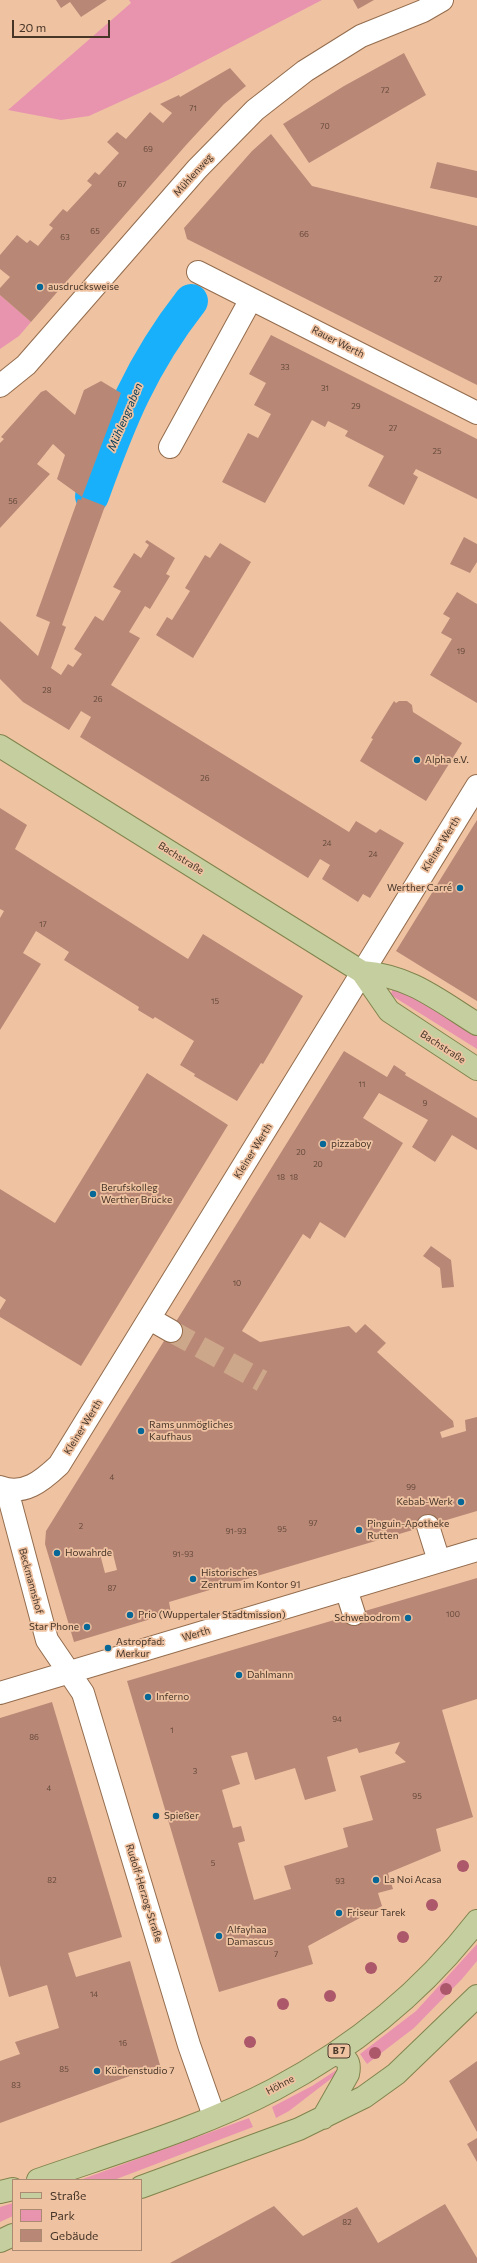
<!DOCTYPE html>
<html>
<head>
<meta charset="utf-8">
<style>
  body { margin:0 }
  #map { position:relative; width:477px; height:2263px; overflow:hidden; background:#efc3a2; font-family:Commissioner,sans-serif }
  canvas { display:block }
  .legend { position:absolute; left:12px; top:2179px; width:130px; height:72px; box-sizing:border-box; background:#efc3a2; border:1px solid #ac8a71; margin:0; padding:5px 7px; list-style:none; font-size:12px; color:#473528 }
  .legend li { display:flex; align-items:center; gap:8px; height:20px }
  .legend b { width:20px; border:1px solid #ac8a71 }
  .scale { position:absolute; left:12px; top:20px; width:98px; height:18px; box-sizing:border-box; border:2px solid #473528; border-top:0; padding-left:5px; font-size:12px; line-height:14px; white-space:nowrap; color:#473528; -webkit-text-stroke:3px #efc3a2; paint-order:stroke }
</style>
</head>
<body>
<div id="map">
<canvas width="477" height="2263"></canvas>
<ul class="legend">
<li><b style="height:5px;background:#c5ce9f"></b>Straße</li>
<li><b style="height:11px;background:#e894af"></b>Park</li>
<li><b style="height:11px;background:#b98776"></b>Gebäude</li>
</ul>
<div class="scale">20 m</div>
</div>
<script>
const g = document.querySelector('canvas').getContext('2d');
g.lineJoin = 'round';
function fill(path, color) { g.fillStyle = color; g.fill(path, 'evenodd'); }
function stroke(path, color, width, dash) { g.strokeStyle = color; g.lineWidth = width; g.lineCap = dash ? 'butt' : 'round'; g.setLineDash(dash || []); g.stroke(path); }
function write(font, color, halo, rows, align = 'center') {
  g.font = font + ' Commissioner,sans-serif'; g.lineWidth = 3.5; g.setLineDash([]); g.textBaseline = 'middle'; g.strokeStyle = halo; g.fillStyle = color; for (const [text, x, y, turn = 0] of rows) {
    g.save(); g.translate(x, y); g.rotate((+turn || 0) * Math.PI / 180); g.textAlign = isNaN(turn) ? turn : align; if (halo) g.strokeText(text, 0, 0); g.fillText(text, 0, 0); g.restore();
  }
}
const green = new Path2D(`
  M129 0H322L168 80 89 116 61 120 8 110 131 3Z
  M0 295 31 322 19 336 0 349Z
  M393 987 400 988 477 1036V1049L394 997 391 994Z
  M477 1944V1961L462 1979 414 2028 367 2064 360 2054 416 2011Z
  M338 2069 341 2071 289 2111 276 2118 272 2107 312 2086Z
  M249 2118 253 2127 114 2180H80Z
  M13 2203V2216L0 2222V2207Z`);
const canal = new Path2D(`
  M92 496C119 421 141 365 191 301`);
const building = new Path2D(`
  M56 0H107L81 17 70 2 61 8Z
  M353 0H374L358 9Z
  M404 53 426 95 309 163 283 124 344 86Z
  M230 68 246 86 224 104 187 144 31 322 0 295V288L10 277 0 269V255L17 235 27 243 30 240 38 246 53 228 49 225 63 209 67 212 92 185 87 181 95 172 99 175 119 153 107 142 117 132 126 139 150 112 163 123 172 113 160 104 179 95 180 97Z
  M271 134 312 186 477 226V385L187 239 184 228 252 151Z
  M437 162 477 171V198L430 188Z
  M271 335 477 439V499L416 469 413 474 418 477 404 505 368 486 384 456 345 436 348 431 328 421 325 427 312 420 265 503 222 482 248 433 258 438 271 414 254 405 266 383 249 374Z
  M101 381 121 393 82 497 57 479 65 455 53 444 37 464 50 474 0 528V443L4 439 1 437 41 392 46 390 75 415 84 390Z
  M82 497 105 506 62 625 66 627 51 668 61 675 68 664 73 667 82 654 74 649 95 616 103 621 121 591 113 587 134 553 141 558 149 545 145 542 147 540 175 558 166 574 170 576 150 609 145 606 129 632 140 638 111 685 349 832 356 821 376 833 380 829 404 843 370 898 363 894 358 902 322 879 330 865 320 859 308 878 80 737 91 717 81 711 69 730 23 702 0 679V621L38 656 50 622 36 616 78 499 81 500Z
  M464 537 477 544V562L470 573 450 564Z
  M220 543 251 562 193 658 156 635 167 617 172 620 190 591 185 588 205 555 210 558Z
  M457 592 477 604V703L430 675 452 639 441 633 450 618 443 614Z
  M394 701 396 703 399 701H407L412 705 413 712 462 743 426 801 360 761 373 739 371 738Z
  M0 808 27 825 15 849 188 959 203 934 303 996 263 1064 261 1063 237 1101 194 1076 195 1074 180 1065 194 1041 155 1017 153 1019 138 1010 139 1007 64 960 69 952 36 931 23 953 41 964 0 1030V918L4 911 0 909Z
  M477 820V1001L396 951Z
  M344 1051 387 1077 394 1065 406 1073 405 1075 477 1118V1150L452 1135 435 1162 412 1147 428 1120 379 1093 363 1118 403 1143 345 1238 320 1222 310 1239 303 1234 242 1331 260 1342 349 1326 356 1333 365 1324 386 1343 377 1352 453 1421 454 1427 440 1432 442 1438 466 1431 465 1420 477 1417V1511L169 1602 171 1613 74 1642 45 1544 46 1531ZM112 1550 117 1570 105 1573 100 1554Z
  M147 1073 228 1125 81 1366 0 1317V1310L6 1300 0 1296V1189L55 1223Z
  M431 1246 451 1260 454 1287 442 1288 440 1268 423 1256Z
  M477 1578V1699L442 1710 473 1817 436 1829 441 1851 388 1873 393 1889 378 1893 382 1906 308 1946 313 1964 219 1992 127 1681ZM400 1742 395 1753 406 1762 360 1776 373 1820 343 1828 348 1847 284 1866 291 1889 254 1900 238 1843 245 1841 241 1826 233 1828 222 1790 240 1784 231 1756 247 1752 255 1780 295 1768 305 1800 336 1791 327 1757 357 1748 359 1753Z
  M52 1702 122 1937 68 1953 76 1977 130 1961 160 2065 0 2123V2061L20 2054 15 2042 59 2028 47 1985 9 1997 0 1965V1718Z
  M477 2061V2132L449 2081Z
  M477 2138V2162L467 2144Z
  M445 2204 477 2258V2263H170L274 2206 303 2236 357 2207 378 2243Z`);
const minorTunnel = new Path2D(`
  M171 1331 262 1381`);
const minor = new Path2D(`
  M198 272 477 413
  M0 386 26 365 197 169 255 110 305 71 361 36 423 11 442 0
  M170 447 251 299
  M150 1319 171 1331
  M0 1487C24 1496 42 1481 59 1465L477 786
  M7 1490 47 1640 83 1693 189 2045 214 2116
  M428 1526 439 1561
  M346 1589 354 1614
  M0 1693 477 1550`);
const major = new Path2D(`
  M0 746 362 972 389 1011 477 1069
  M362 972C410 976 437 999 477 1024
  M323 2118 348 2074C351 2061 346 2057 334 2054
  M38 2180C115 2153 203 2127 275 2089 354 2047 422 1992 477 1921
  M141 2187 299 2129 364 2097 396 2074 477 1996
  M0 2192 13 2189
  M0 2241 13 2235`);
const trees = [
  [463,1866],
  [432,1905],
  [403,1937],
  [371,1968],
  [446,1989],
  [330,1996],
  [283,2004],
  [250,2042],
  [375,2053]
];
const markers = [
  [40,287,4,"#076897"],
  [417,760,4,"#076897"],
  [460,888,4,"#076897"],
  [323,1144,4,"#076897"],
  [93,1194,4,"#076897"],
  [141,1431,4,"#076897"],
  [461,1502,4,"#076897"],
  [359,1530,4,"#076897"],
  [57,1553,4,"#076897"],
  [193,1579,4,"#076897"],
  [130,1615,4,"#076897"],
  [408,1618,4,"#076897"],
  [87,1627,4,"#076897"],
  [108,1648,4,"#076897"],
  [239,1675,4,"#076897"],
  [148,1697,4,"#076897"],
  [156,1816,4,"#076897"],
  [376,1880,4,"#076897"],
  [339,1913,4,"#076897"],
  [219,1936,4,"#076897"],
  [97,2071,4,"#076897"]
];
const numberNames = [
  ["72",385,90],
  ["71",193,108],
  ["70",325,126],
  ["69",148,149],
  ["67",122,184],
  ["65",95,231],
  ["66",304,234],
  ["63",65,237],
  ["27",438,279],
  ["33",285,367],
  ["31",325,388],
  ["29",356,406],
  ["27",393,428],
  ["25",437,451],
  ["56",13,501],
  ["19",461,651],
  ["28",47,690],
  ["26",98,699],
  ["26",205,778],
  ["24",327,843],
  ["24",373,854],
  ["17",43,924],
  ["15",215,1001],
  ["11",362,1084],
  ["9",425,1103],
  ["20",301,1152],
  ["20",318,1164],
  ["18",281,1177],
  ["18",294,1177],
  ["10",237,1283],
  ["4",112,1477],
  ["99",411,1487],
  ["97",313,1523],
  ["2",81,1526],
  ["95",282,1529],
  ["91-93",236,1531],
  ["91-93",183,1554],
  ["87",112,1588],
  ["100",453,1614],
  ["94",337,1719],
  ["1",172,1730],
  ["86",34,1737],
  ["3",195,1771],
  ["4",49,1788],
  ["95",417,1796],
  ["5",213,1863],
  ["82",52,1880],
  ["93",340,1881],
  ["7",276,1954],
  ["14",94,1994],
  ["16",123,2043],
  ["85",64,2069],
  ["83",16,2085],
  ["82",347,2222]
];
const shields = [
  [339,2051,22]
];
const shieldNames = [
  ["B 7",339,2051]
];
const streetNames = [
  ["Mühlenweg",193,175,-48],
  ["Rauer Werth",338,342,27],
  ["Kleiner Werth",441,844,-58],
  ["Bachstraße",181,858,32],
  ["Bachstraße",443,1047,33],
  ["Kleiner Werth",253,1151,-58],
  ["Kleiner Werth",83,1427,-58],
  ["Beckmannshof",31,1581,75],
  ["Werth",196,1634,-17],
  ["Rudolf-Herzog-Straße",144,1893,73],
  ["Höhne",280,2085,-28]
];
const poiNames = [
  ["ausdrucksweise",48,287],
  ["Alpha e.V.",425,760],
  ["Werther Carré",452,888,"right"],
  ["pizzaboy",331,1144],
  ["Berufskolleg",101,1188],
  ["Werther Brücke",101,1200],
  ["Rams unmögliches",149,1425],
  ["Kaufhaus",149,1437],
  ["Kebab-Werk",453,1502,"right"],
  ["Pinguin-Apotheke",367,1524],
  ["Rutten",367,1536],
  ["Howahrde",65,1553],
  ["Historisches",201,1573],
  ["Zentrum im Kontor 91",201,1585],
  ["Prio (Wuppertaler Stadtmission)",138,1615],
  ["Schwebodrom",400,1618,"right"],
  ["Star Phone",79,1627,"right"],
  ["Astropfad:",116,1642],
  ["Merkur",116,1654],
  ["Dahlmann",247,1675],
  ["Inferno",156,1697],
  ["Spießer",164,1816],
  ["La Noi Acasa",384,1880],
  ["Friseur Tarek",347,1913],
  ["Alfayhaa",227,1930],
  ["Damascus",227,1942],
  ["Küchenstudio 7",105,2071]
];
const waterNames = [
  ["Mühlengraben",125,417,-67]
];
fill(green, '#e894af');
stroke(canal, '#18b0fb', 34);
fill(building, '#b98776');
stroke(minorTunnel, '#cda78a', 22, [22, 11]);
stroke(minor, '#936c4d', 24);
stroke(major, '#80844c', 24);
stroke(minor, '#fff', 22);
stroke(major, '#c5ce9f', 22);
g.fillStyle = '#ac586a';
for (const [x, y] of trees) { g.beginPath(); g.arc(x, y, 6, 0, 2 * Math.PI); g.fill(); }
for (const [x, y, r, color] of markers) { const dot = new Path2D(); dot.arc(x, y, r, 0, 2 * Math.PI); g.fillStyle = color; g.fill(dot); stroke(dot, '#efc3a2', 1.5); }
write('8px', '#644a3c', null, numberNames);
for (const [x, y, w] of shields) { const box = new Path2D(); box.roundRect(x - w / 2, y - 7, w, 14, 3); g.fillStyle = '#efc3a2'; g.fill(box); stroke(box, '#473528', 1); }
write('bold 9px', '#473528', null, shieldNames);
write('10px', '#473528', '#efc3a2', streetNames);
write('10px', '#473528', '#efc3a2', poiNames, 'left');
write('italic 11px', '#003a58', '#efc3a2', waterNames);
</script>
</body>
</html>
